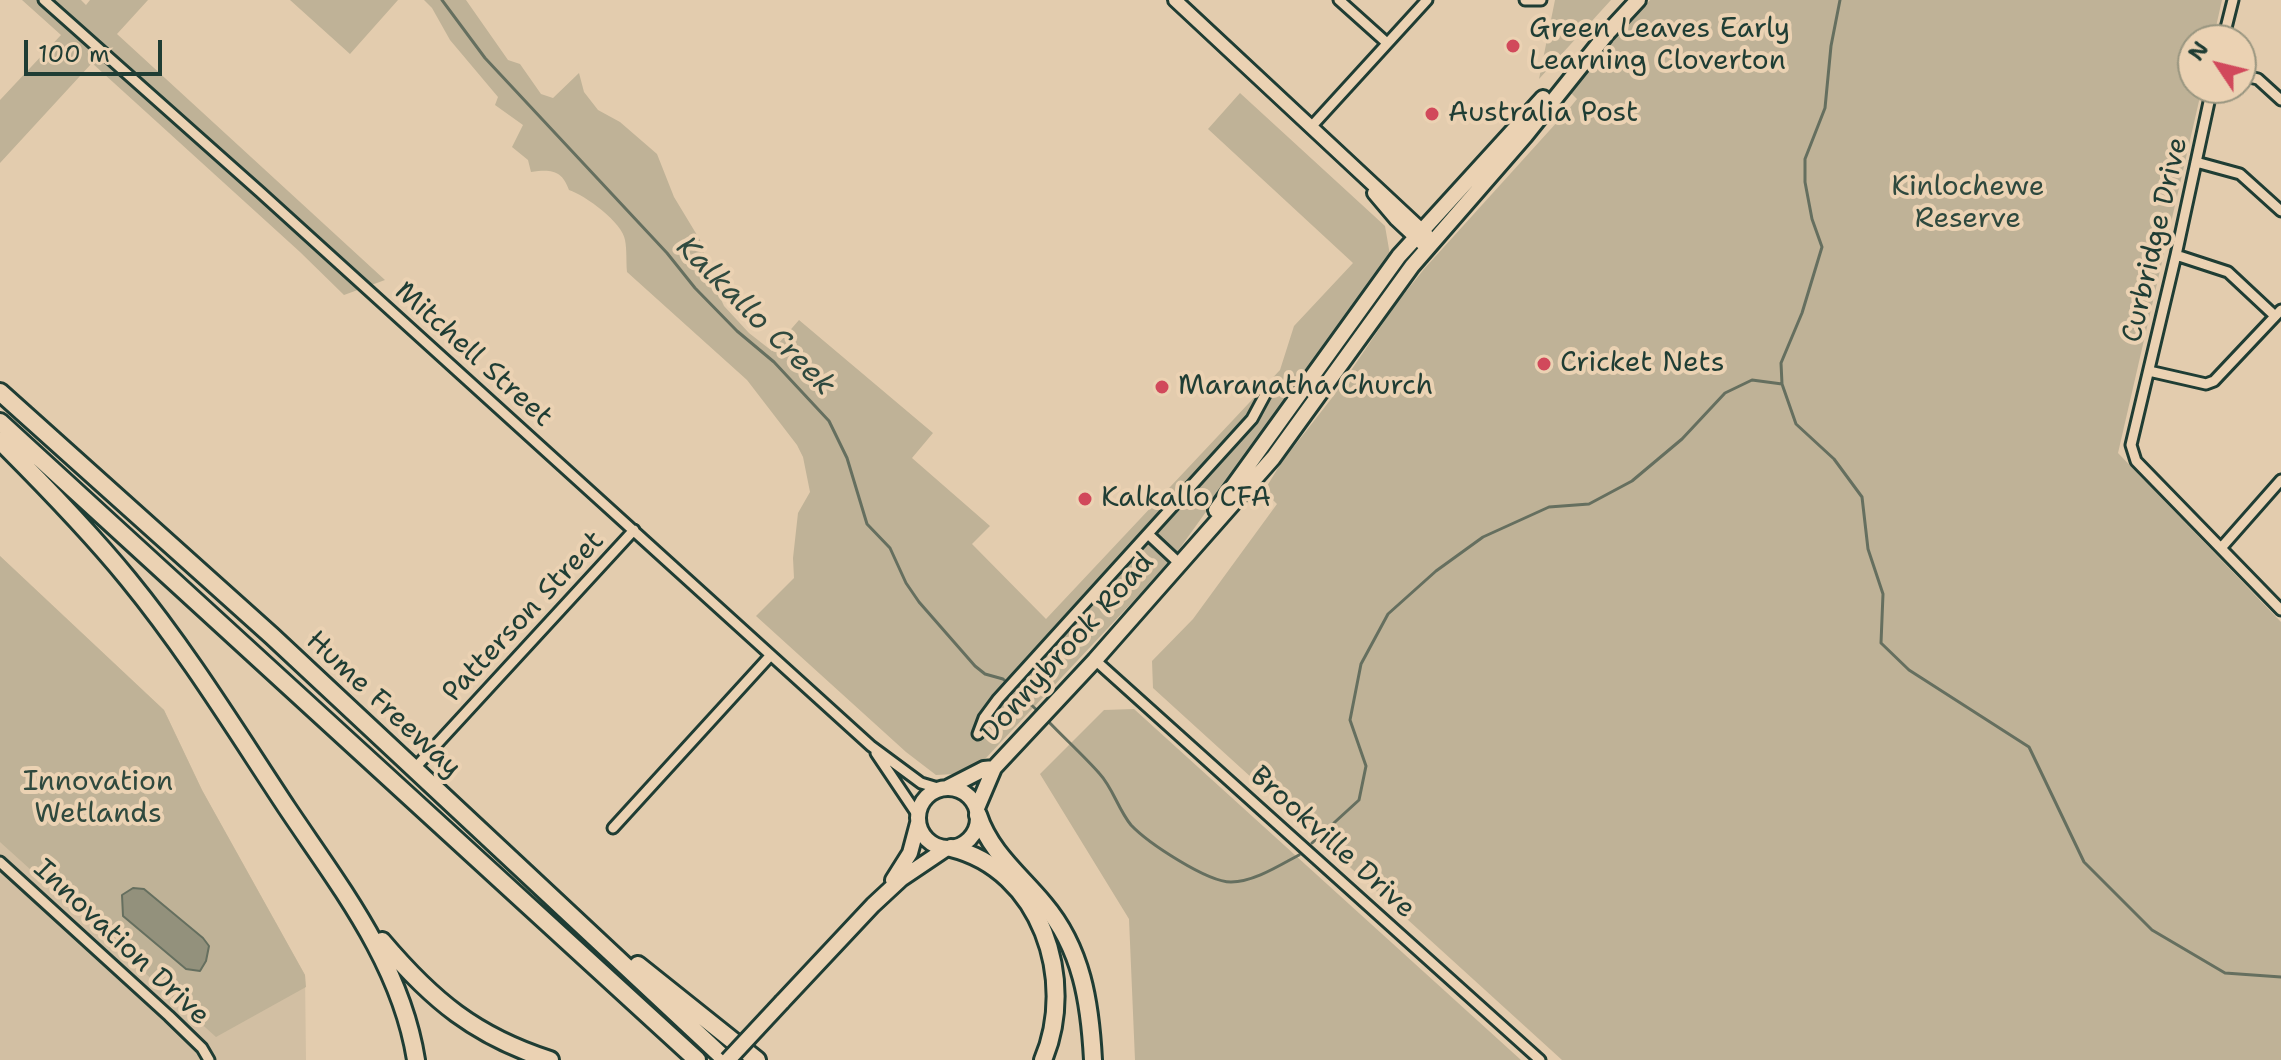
<!DOCTYPE html>
<html>
<head>
<meta charset="utf-8">
<style>
  body { margin:0 }
  #map { position:relative; width:2281px; height:1060px; overflow:hidden; background:#e3ccae; font-family:"Shantell Sans",sans-serif }
  canvas { display:block }
  .north { position:absolute; left:2177px; top:24px; width:80px; height:80px; box-sizing:border-box; background:#ebd2b3; border:2px solid #999680; border-radius:50%; rotate:305deg; font-size:22px; font-weight:700; line-height:32px; text-align:center; color:#1f3d34 }
  .north::after { content:''; display:block; margin:auto; width:28px; height:36px; background:#d1495b; clip-path:polygon(50% 0,100% 100%,50% 72%,0 100%) }
  .scale { position:absolute; left:24px; top:40px; width:138px; height:36px; box-sizing:border-box; border:4px solid #1f3d34; border-top:0; padding-left:10px; font-size:24px; line-height:28px; white-space:nowrap; color:#1f3d34; -webkit-text-stroke:6px #ebd2b3; paint-order:stroke }
</style>
</head>
<body>
<div id="map">
<canvas width="2281" height="1060"></canvas>
<div class="north">N</div>
<div class="scale">100 m</div>
</div>
<script>
const g = document.querySelector('canvas').getContext('2d');
g.lineJoin = 'round';
function fill(path, color) { g.fillStyle = color; g.fill(path, 'evenodd'); }
function stroke(path, color, width, dash) { g.strokeStyle = color; g.lineWidth = width; g.lineCap = dash ? 'butt' : 'round'; g.setLineDash(dash || []); g.stroke(path); }
function write(font, color, halo, rows, align = 'center') {
  g.font = font + ' "Shantell Sans",sans-serif'; g.lineWidth = 8; g.setLineDash([]); g.textBaseline = 'middle'; g.strokeStyle = halo; g.fillStyle = color; for (const [text, x, y, turn = 0] of rows) {
    g.save(); g.translate(x, y); g.rotate((+turn || 0) * Math.PI / 180); g.textAlign = isNaN(turn) ? turn : align; if (halo) g.strokeText(text, 0, 0); g.fillText(text, 0, 0); g.restore();
  }
}
const built = new Path2D(`
  M0 556 164 710 202 790 305 975 306 1060H0Z`);
const green = new Path2D(`
  M22 0H81L86 5 90 0H148L117 34 385 280 344 295 300 252 92 63 0 163V100L61 35Z
  M290 0H398L350 54Z
  M424 0H466L508 60 520 64 541 94 553 98 579 73 584 92 598 110 620 122 657 154 674 197 700 240 710 275 724 306 749 333 772 351 799 320 933 433 912 458 990 526 972 544 1046 619 1280 370 1294 326 1353 263 1208 129 1240 93 1385 226 1390 255 1170 562 986 758 955 774 936 775 906 752 756 616 794 578 793 558 798 513 810 492 803 457 797 445 747 380 627 272C626 261 627 250 625 240 623 223 585 195 569 190 562 170 551 169 531 172L528 160 512 147 523 125 495 105 498 97 450 40 432 8Z
  M1555 0H1611L1539 79Z
  M1650 0H2222L2213 40H2193V88H2202L2118 453 2281 622V1060H1562L1153 688 1152 661 1193 619 1277 504 1264 491 1281 463 1335 394 1396 304 1424 269 1568 110 1577 99 1567 89Z
  M0 556 164 710 202 790 305 975 306 987 216 1037 0 842Z
  M1134 709 1521 1060H1135L1129 919 1040 774 1104 710Z`);
const water = new Path2D(`
  M133 888 144 889 203 938 209 946 206 961 200 971 186 969 123 916 122 895Z`);
const stream = new Path2D(`
  M442 0 485 58 667 253 695 288 737 331 774 362 829 421 847 458 867 524 890 548 906 583 919 602 975 666 985 674 1003 679 1039 712
  M1840 0 1831 46 1825 108 1805 159V182L1812 219 1822 247 1802 313 1781 363 1782 384 1796 424 1834 459 1862 497 1868 549 1883 594 1881 643 1909 670 2029 747 2084 862 2152 930 2225 973 2281 977
  M1047 720C1064 738 1083 755 1099 773 1113 788 1118 809 1131 825 1148 843 1207 882 1231 882 1254 882 1280 865 1299 855
  M1312 843 1359 800 1366 766 1350 720 1361 664 1388 614 1436 571 1483 537 1549 507 1589 504 1632 481 1682 439 1725 393 1752 380 1782 384`);
const minor = new Path2D(`
  M44 0 260 192 871 746 921 783 941 789
  M1339 0 1387 43
  M1525 0H1541
  M2223 40 2233 0
  M2241 75 2258 79 2281 100
  M2212 88 2176 255 2131 445 2136 461 2281 610
  M1311 127 1427 0
  M2196 162 2240 174 2281 211
  M2176 255 2228 272 2275 316
  M2149 371 2206 384 2214 381 2281 310
  M1148 534 1180 564
  M2221 548 2281 480
  M1095 660 1540 1060
  M978 734 984 718 998 699 1252 419 1266 393
  M876 753 919 817
  M414 769 634 530
  M613 828 770 656
  M0 862 169 1016 202 1048 209 1060`);
const tertiary = new Path2D(`
  M1175 0 1427 235
  M1374 193 1396 219 1427 248`);
const secondary = new Path2D(`
  M1600 41 1638 0
  M1216 510 1399 256 1543 98
  M947 788 984 769 994 768
  M918 818a30 30 0 1 1 60 0a30 30 0 1 1-60 0Z
  M977 808 994 768 1095 660 1273 458 1412 266 1525 136 1605 36
  M893 880 910 853 918 823
  M782 1002 873 905 901 879 947 848`);
const trunk = new Path2D(`
  M0 392 272 636 726 1060
  M0 422 697 1060
  M0 441C44 485 88 530 128 579 187 651 236 731 287 808 340 887 401 964 416 1060
  M951 848C1041 870 1077 980 1043 1060
  M382 941C432 1000 475 1036 550 1060
  M638 965 757 1060`);
const motorway = new Path2D(`
  M978 815C990 852 1020 875 1044 904 1082 949 1090 1003 1093 1060`);
const secondaryBridge = new Path2D(`
  M728 1060 782 1002`);
const markers = [
  [1513,46,8,"#d1495b"],
  [1432,114,8,"#d1495b"],
  [1544,364,8,"#d1495b"],
  [1162,387,8,"#d1495b"],
  [1085,499,8,"#d1495b"]
];
const poiNames = [
  ["Green Leaves Early",1529,30],
  ["Learning Cloverton",1529,62],
  ["Australia Post",1448,114],
  ["Cricket Nets",1560,364],
  ["Maranatha Church",1178,387],
  ["Kalkallo CFA",1101,499]
];
const parkNames = [
  ["Kinlochewe",1968,188],
  ["Reserve",1968,220],
  ["Innovation",98,783],
  ["Wetlands",98,815]
];
const streetNames = [
  ["Curbridge Drive",2156,240,-77],
  ["Mitchell Street",473,355,42],
  ["Patterson Street",524,617,-47],
  ["Donnybrook Road",1068,648,-48],
  ["Hume Freeway",383,705,43],
  ["Brookville Drive",1332,843,42],
  ["Innovation Drive",121,943,43]
];
const waterNames = [
  ["Kalkallo Creek",755,317,45]
];
fill(built, '#d2bfa3');
fill(green, '#bfb297');
fill(water, '#93917c');
stroke(water, '#656f5f', 2);
stroke(stream, '#656f5f', 3);
stroke(minor, '#1f3d34', 15);
stroke(tertiary, '#1f3d34', 18);
stroke(secondary, '#1f3d34', 20);
stroke(trunk, '#1f3d34', 22);
stroke(motorway, '#1f3d34', 22);
stroke(minor, '#ebd2b3', 9);
stroke(tertiary, '#ebd2b3', 12);
stroke(secondary, '#ebd2b3', 14);
stroke(trunk, '#ebd2b3', 16);
stroke(motorway, '#ebd2b3', 16);
stroke(secondaryBridge, '#1f3d34', 20, []);
stroke(secondaryBridge, '#ebd2b3', 14);
for (const [x, y, r, color] of markers) { const dot = new Path2D(); dot.arc(x, y, r, 0, 2 * Math.PI); g.fillStyle = color; g.fill(dot); stroke(dot, '#ebd2b3', 3); }
write('28px', '#1f3d34', '#ebd2b3', poiNames, 'left');
write('28px', '#2f493e', '#ebd2b3', parkNames);
write('28px', '#1f3d34', '#ebd2b3', streetNames);
write('italic 30px', '#304a3f', '#ebd2b3', waterNames);
</script>
</body>
</html>
